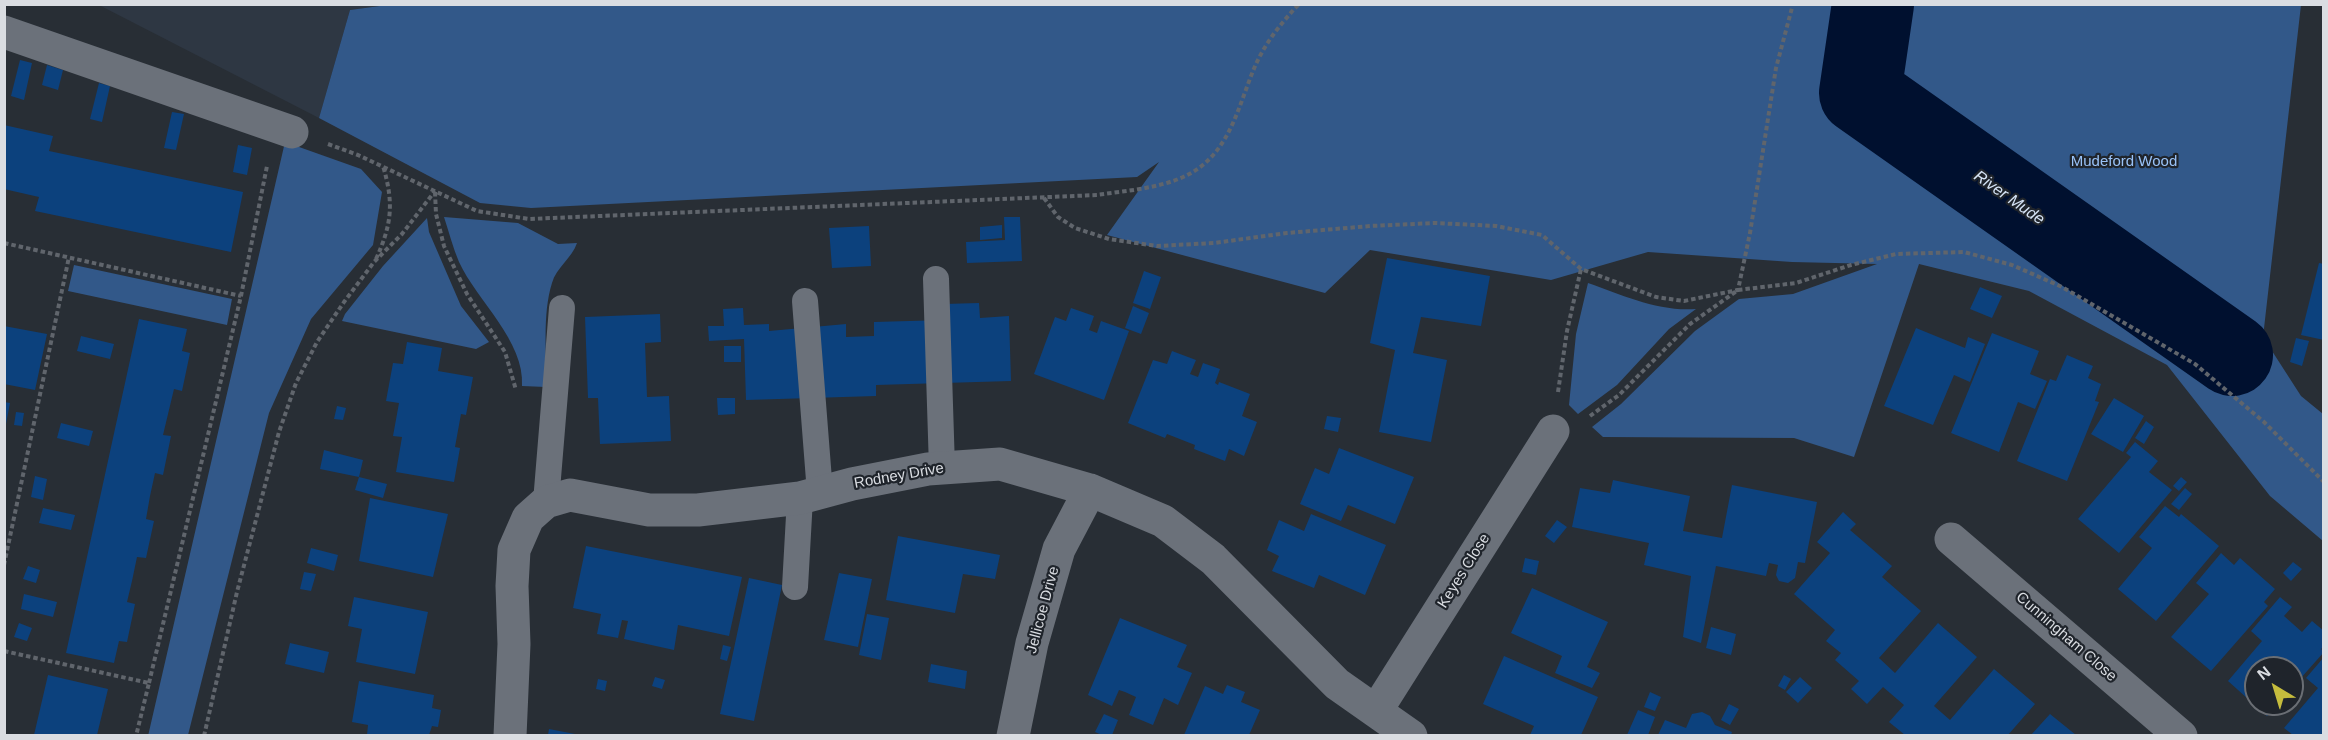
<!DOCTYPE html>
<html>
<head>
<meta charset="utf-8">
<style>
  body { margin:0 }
  #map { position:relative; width:2328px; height:740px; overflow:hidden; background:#282e35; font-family:Helvetica,sans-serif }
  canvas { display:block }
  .frame { position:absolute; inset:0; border:6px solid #dadde2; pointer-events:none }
  .north { position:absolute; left:2244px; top:656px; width:60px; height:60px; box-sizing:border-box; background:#1f242b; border:2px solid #6a6e74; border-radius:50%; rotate:322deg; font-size:16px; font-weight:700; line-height:24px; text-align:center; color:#dadde2 }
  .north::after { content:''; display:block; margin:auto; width:21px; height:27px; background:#c5bc3d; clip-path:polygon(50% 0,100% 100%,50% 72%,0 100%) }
</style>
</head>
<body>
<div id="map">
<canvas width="2328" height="740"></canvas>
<div class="frame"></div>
<div class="north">N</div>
</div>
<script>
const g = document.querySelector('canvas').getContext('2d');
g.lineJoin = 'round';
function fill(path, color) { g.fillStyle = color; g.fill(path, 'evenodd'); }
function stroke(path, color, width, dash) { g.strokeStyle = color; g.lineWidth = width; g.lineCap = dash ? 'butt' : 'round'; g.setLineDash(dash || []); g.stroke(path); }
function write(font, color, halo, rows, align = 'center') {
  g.font = font + ' Helvetica,sans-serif'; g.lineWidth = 4.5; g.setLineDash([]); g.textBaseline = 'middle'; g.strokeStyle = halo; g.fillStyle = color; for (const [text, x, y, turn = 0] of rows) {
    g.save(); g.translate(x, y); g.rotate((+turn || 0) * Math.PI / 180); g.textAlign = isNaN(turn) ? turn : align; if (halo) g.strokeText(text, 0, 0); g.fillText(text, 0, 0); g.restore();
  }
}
const built = new Path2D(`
  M99 5H387L350 10 319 118Z`);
const green = new Path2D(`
  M387 5H2301L2263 337 2301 396 2323 414V541L2270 496 2167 365 2029 291 1919 264 1854 457 1794 438 1603 437 1592 427 1621 404 1695 331 1739 299 1793 294 1877 264 1792 262 1648 252 1551 280 1370 250 1325 293 1107 235 1159 162 1137 177 531 208 480 203 319 118 350 10Z
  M285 142 361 169 382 192 373 245 311 319 269 413 188 735 148 736Z
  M444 217 518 223 558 244 577 243C572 258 556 268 552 283 542 315 547 354 546 387L522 386C525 341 477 301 459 262 453 248 449 232 444 217Z
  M427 218 429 232 461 306 489 342 476 349 342 321 345 314 383 266Z
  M74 265 232 299 227 325 68 291Z
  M1588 283C1622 295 1659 312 1696 309L1669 329 1617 385 1578 414 1569 405 1576 334Z`);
const river = new Path2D(`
  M1873 4 1860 93 2232 355`);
const building = new Path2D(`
  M20 60 32 63 24 100 11 96Z
  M47 65 63 70 58 90 42 85Z
  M99 83 110 86 102 122 90 119Z
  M172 112 184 114 176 150 164 148Z
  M4 125 53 136 49 151 243 192 231 252 35 211 39 197 4 189Z
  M238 145 252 148 247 175 233 172Z
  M1004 217H1020L1022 261 967 263 966 242 1005 240Z
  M1002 225V238L980 240V227Z
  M869 226 871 266 832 268 829 228Z
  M1387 258 1490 276 1481 326 1421 317 1413 353 1447 360 1431 442 1379 432 1395 350 1370 343Z
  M2319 263 2324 264V340L2301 335Z
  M1144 271 1161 277 1150 309 1133 303Z
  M1980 287 2002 296 1992 318 1970 309Z
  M979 303 980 318 1009 316 1011 381 876 385V396L746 400 744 339 709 341 708 326H724L723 309 743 308 744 325 769 324V331L846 324V337L874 336V322L945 320 944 304Z
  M1133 306 1149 313 1141 334 1125 328Z
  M1071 308 1094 316 1089 330 1097 333 1101 321 1129 331 1104 400 1034 374 1055 317 1066 321Z
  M660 314 661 342 645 343 647 397 669 396 671 441 600 444 598 398H588L585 317Z
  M139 319 187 329 182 351 190 353 182 391 174 389 163 435 171 436 163 475 155 473 150 496 146 519 154 521 146 558 137 557 132 581 127 602 135 604 127 642 119 641 114 663 66 653Z
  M4 326 47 334 35 390 4 384Z
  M1916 328 1965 348 1968 337 1985 344 1970 382 1954 375 1933 425 1884 406Z
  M1992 333 2039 351 2030 374 2047 381 2035 409 2018 402 1999 452 1951 433Z
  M81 336 114 344 110 359 77 351Z
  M2296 338 2309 341 2302 366 2290 362Z
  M407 342 442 348 438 371 473 377 466 415 461 414 455 447 460 448 454 482 396 472 402 437 393 436 399 403 386 401 393 363 403 364Z
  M724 346H741V362H724Z
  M1172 351 1196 360 1190 374 1198 377 1203 363 1220 369 1215 383 1218 385 1219 382 1250 394 1242 416 1257 422 1244 456 1229 449 1225 461 1194 449 1195 445 1167 434 1165 438 1128 423 1153 360 1167 364Z
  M2067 355 2093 366 2088 378 2101 384 2095 401 2099 402 2067 481 2017 461 2050 379 2056 381Z
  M717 398H735V414L718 415Z
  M2114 398 2144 416 2123 452 2091 434Z
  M4 402 10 403 6 424H4Z
  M337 406 346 408 343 420 334 419Z
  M16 412 24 413 22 426 14 425Z
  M1327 416 1341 418 1338 432 1324 429Z
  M2146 421 2154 427 2144 444 2135 438Z
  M61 423 93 431 89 446 57 438Z
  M2135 442 2158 461 2149 472 2172 490 2119 553 2078 519 2131 457 2126 453Z
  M1339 448 1414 477 1395 524 1348 505 1341 521 1300 504 1315 468 1329 474Z
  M324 450 363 460 359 477 320 469Z
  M35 476 47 479 43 500 31 497Z
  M359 477 387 484 383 498 355 490Z
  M2181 477 2187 482 2179 491 2173 486Z
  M1613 480 1690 496 1683 531 1722 538 1732 485 1817 502 1805 563 1798 562 1795 578 1788 583 1779 581 1776 575 1778 565 1769 563 1766 576 1716 566 1701 643 1683 637 1691 576 1644 565 1649 543 1572 527 1580 488 1610 493Z
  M2185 488 2192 494 2179 510 2171 504Z
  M370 498 448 514 433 577 359 561Z
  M2165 506 2179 517 2181 514 2219 546 2156 621 2118 589 2152 548 2139 537Z
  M43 508 75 515 71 530 39 523Z
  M1843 512 1856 524 1850 530 1892 566 1882 577 1921 611 1879 658 1895 673 1938 623 1977 657 1934 706 1950 720 1994 669 2035 704 2008 735H1905L1889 722 1904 705 1883 687 1867 704 1851 689 1859 681 1835 660 1841 653 1826 641 1835 630 1794 594 1830 553 1817 542Z
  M1311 514 1386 545 1365 595 1319 575 1314 588 1272 571 1279 556 1267 550 1279 520 1304 531Z
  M1557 520 1567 527 1554 543 1545 536Z
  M898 536 1000 555 995 579 963 574 955 613 886 600Z
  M586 546 742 577 729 636 678 625 674 650 624 639 628 621 622 620 618 638 597 634 601 614 573 608Z
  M311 548 338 555 334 571 307 563Z
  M2221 553 2234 565 2240 558 2275 589 2264 602 2268 606 2211 671 2171 637 2209 594 2196 583Z
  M1525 558 1539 561 1536 575 1522 572Z
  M2293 562 2302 569 2291 581 2283 573Z
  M28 566 40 570 36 583 23 579Z
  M304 572 316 574 311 591 300 589Z
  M839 573 872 579 858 647 824 640Z
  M749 578 782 585 754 721 720 714Z
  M1532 588 1608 622 1587 667 1600 673 1592 688 1555 673 1562 656 1511 633Z
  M24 594 57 602 53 617 21 609Z
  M354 597 428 612 415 674 356 662 362 629 348 626Z
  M2280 597 2292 607 2284 616 2302 632 2312 621 2324 631V646L2321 649 2324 652 2292 688V668H2256V704H2278L2267 716 2228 681 2262 641 2251 631Z
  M867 614 889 618 881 660 859 655Z
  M1120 618 1187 645 1177 667 1192 673 1178 705 1164 698 1153 725 1129 715 1136 697 1125 692 1119 690 1112 706 1088 695Z
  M19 623 32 628 27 641 14 637Z
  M1711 627 1736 634 1731 655 1706 648Z
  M290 643 329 652 324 673 285 664Z
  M723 645 731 647 727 661 720 659Z
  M1504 656 1598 697 1581 735H1530L1534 726 1483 704Z
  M2324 657V735H2293L2284 728 2318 688 2306 678Z
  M931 664 967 671 965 689 928 682Z
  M48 675 108 689 97 735H34Z
  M1784 675 1791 679 1785 690 1778 686Z
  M655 677 665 680 662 689 652 686Z
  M1800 677 1812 688 1798 703 1786 692Z
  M598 679 607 681 605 691 596 689Z
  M359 681 434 695 432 708 441 710 438 727 432 726 429 735H367L368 725 352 722Z
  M1227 685 1245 692 1241 702 1260 710 1249 735H1184L1205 686 1223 694Z
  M1650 692 1661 697 1655 711 1644 707Z
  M1729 704 1739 709 1730 725 1721 720Z
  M1638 710 1655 717 1648 735H1627Z
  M1702 712 1710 716 1715 725 1732 732 1731 735H1658L1665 720 1686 728 1692 714Z
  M1104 714 1118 720 1112 735H1102L1095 732Z
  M2050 714 2076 735H2031Z
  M549 729 575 734 574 735H548Z`);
const path = new Path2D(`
  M328 144 358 155 477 211 529 219 1097 195C1130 190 1171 188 1199 168 1233 143 1240 100 1256 64 1266 42 1282 22 1299 4
  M435 192 436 214 444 246 467 294 505 352 516 390
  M1044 198 1058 217 1075 228 1109 239 1157 246 1214 243 1287 233 1370 226 1435 223 1496 226 1542 235 1581 269 1656 297 1684 301 1738 290 1750 233 1776 68 1793 4
  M4 243 241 296
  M376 259C392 224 394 203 383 166
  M1558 392 1567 331 1581 269
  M1590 416 1619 395 1690 324 1738 290 1796 283 1851 265 1896 254 1964 252 2012 265 2062 287 2195 364 2264 422 2324 482
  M4 565 69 257
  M4 651 149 683 136 736
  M149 683 241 296 267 166
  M204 736 237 592 279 432 296 383 317 342 344 302 374 262 402 234 435 191`);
const lane = new Path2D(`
  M936 279 942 468
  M805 301 820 493
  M546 502 562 308
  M795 587 800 498`);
const street = new Path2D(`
  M4 32 292 132
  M1951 539 2181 736
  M1376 711 1553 431
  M510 736 514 644 512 586 514 550 528 518 546 502 570 495 649 510H698L800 498 852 484 928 469 1000 464 1090 490 1163 521 1213 559 1337 684 1411 736
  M1013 736 1032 643 1059 549 1090 490`);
const parkNames = [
  ["Mudeford Wood",2124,162]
];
const streetNames = [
  ["Rodney Drive",899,476,-10],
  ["Keyes Close",1464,571,-58],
  ["Jellicoe Drive",1043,610,-75],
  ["Cunningham Close",2066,637,41]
];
const waterNames = [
  ["River Mude",2009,198,35]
];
fill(built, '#2e3743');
fill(green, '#325889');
stroke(river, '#00102f', 82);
fill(building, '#0c417d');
stroke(path, '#60656c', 4, [4.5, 3]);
stroke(lane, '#6b717a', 26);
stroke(street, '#6b717a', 33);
write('15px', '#99c2f7', '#1f242b', parkNames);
write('15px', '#dadde2', '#1f242b', streetNames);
write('italic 16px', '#d6e4f6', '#1f242b', waterNames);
</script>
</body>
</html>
